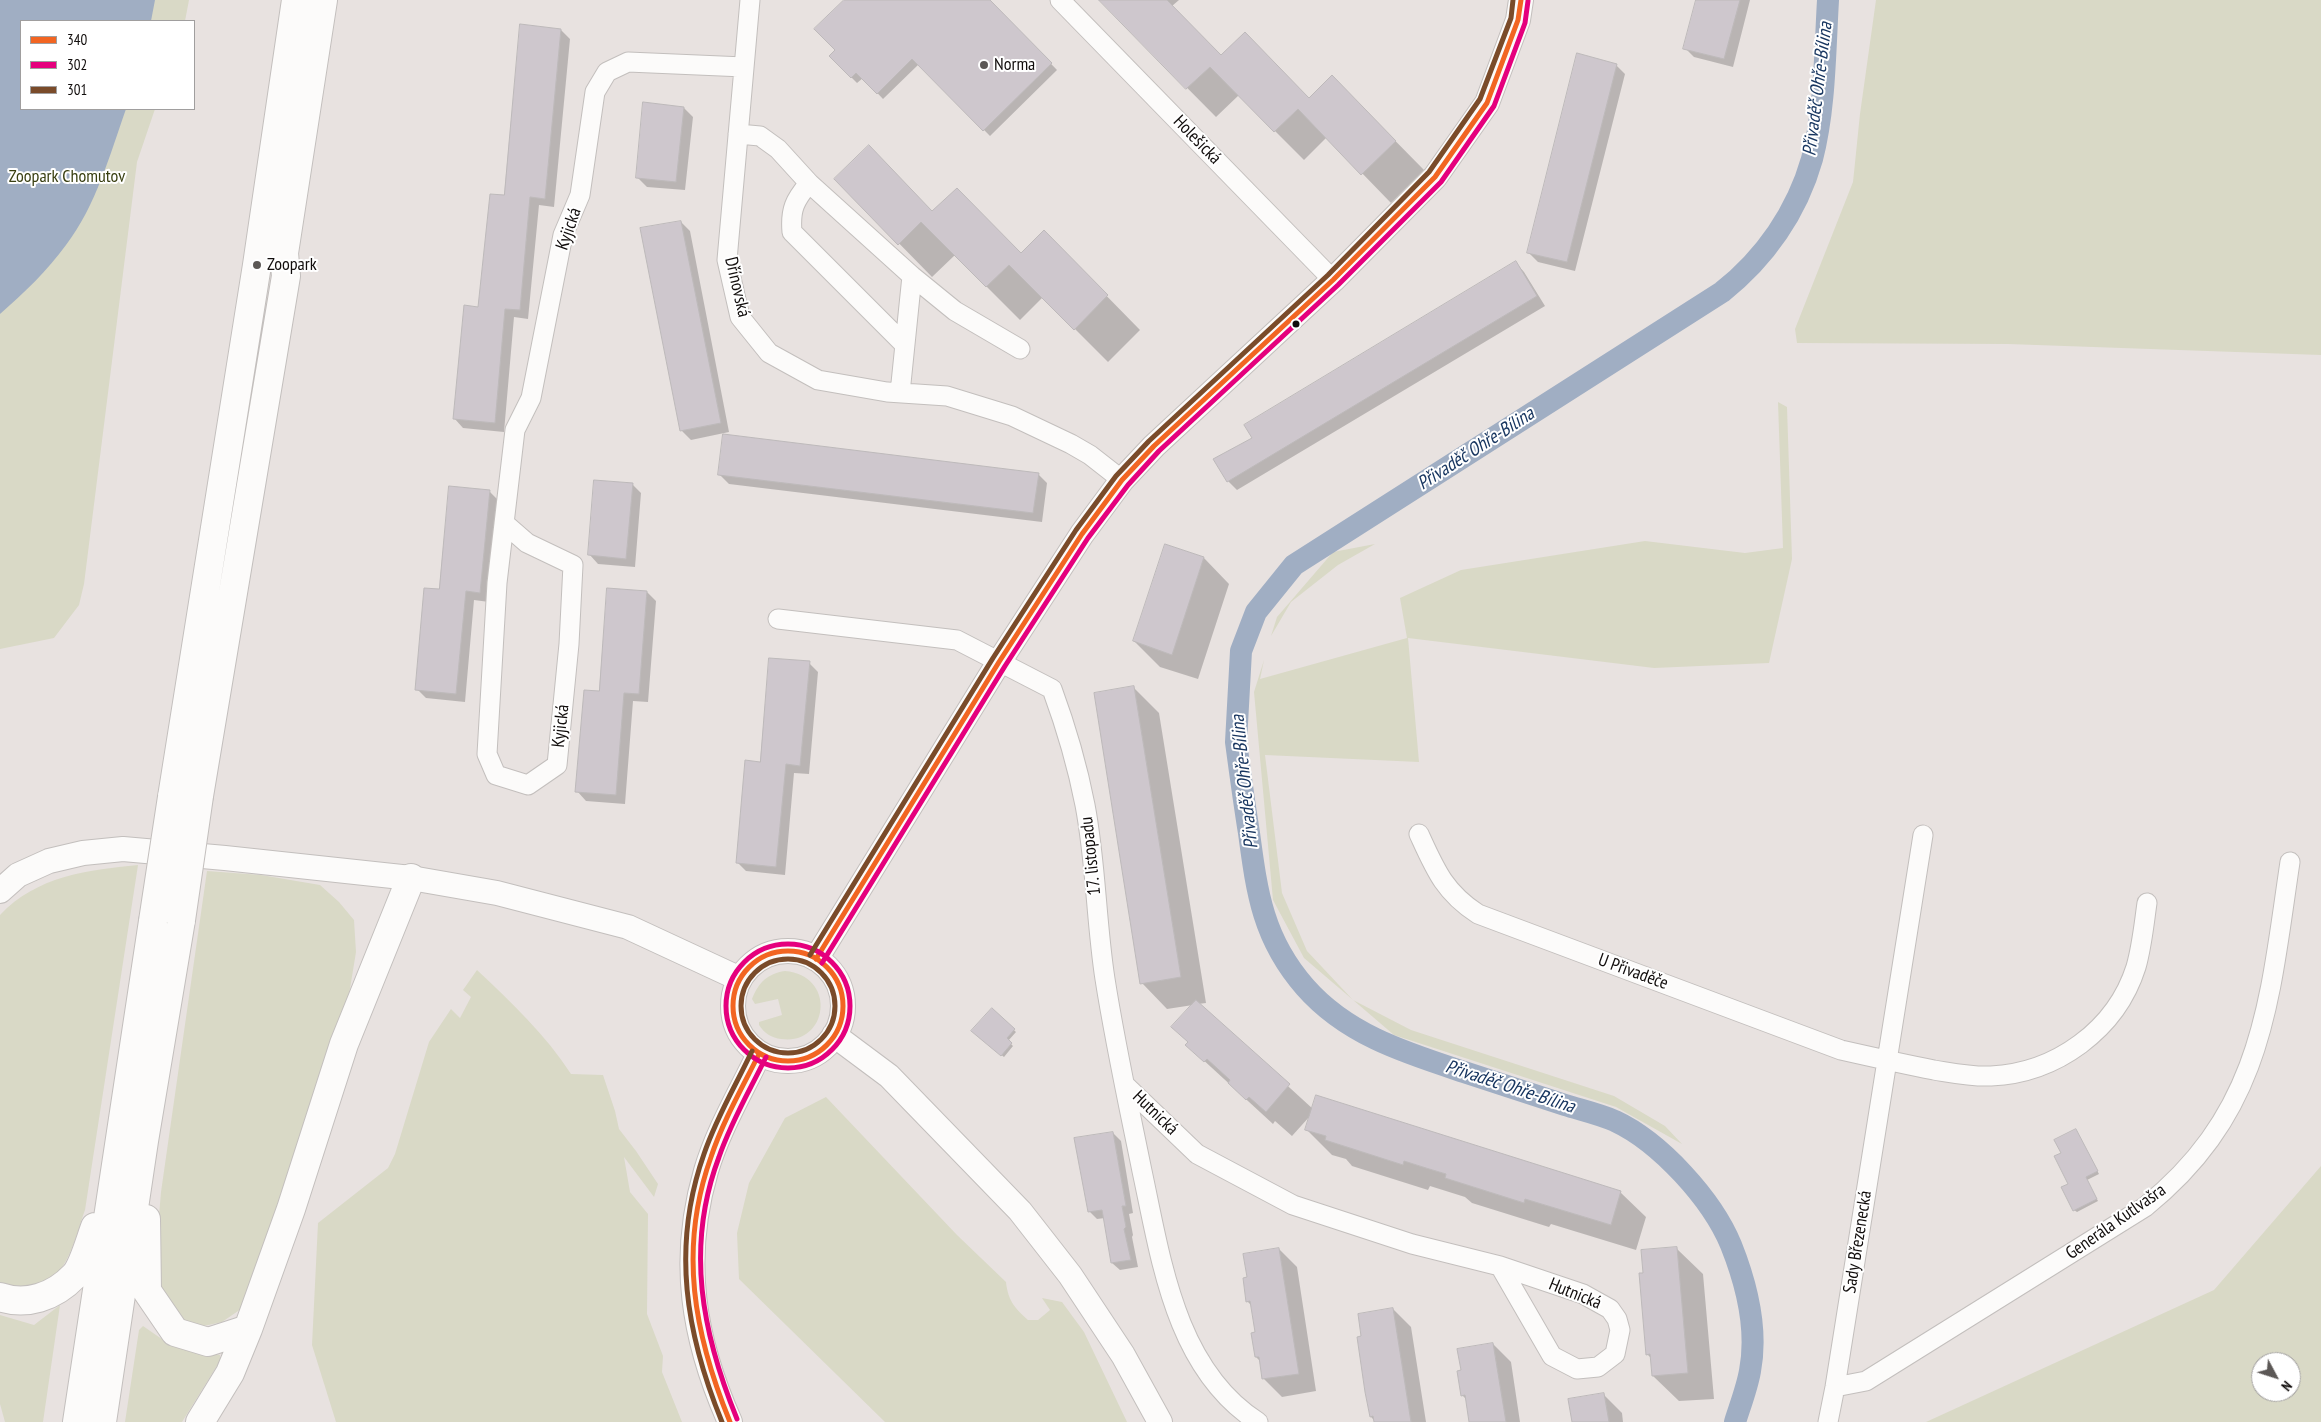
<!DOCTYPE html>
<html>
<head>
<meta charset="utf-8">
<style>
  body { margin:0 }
  #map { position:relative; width:2321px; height:1422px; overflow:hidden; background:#e8e2e0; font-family:"PT Sans Narrow",sans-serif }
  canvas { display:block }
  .legend { position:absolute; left:20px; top:20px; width:175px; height:90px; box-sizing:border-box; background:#fff; border:1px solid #a09e9e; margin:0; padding:6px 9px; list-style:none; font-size:15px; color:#110d0c }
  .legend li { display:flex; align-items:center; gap:10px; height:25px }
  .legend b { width:25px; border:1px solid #a09e9e }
  .north { position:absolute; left:2251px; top:1352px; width:50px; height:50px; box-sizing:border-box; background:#fff; border:1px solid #a09e9e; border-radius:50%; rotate:130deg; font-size:14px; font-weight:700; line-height:20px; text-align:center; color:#110d0c }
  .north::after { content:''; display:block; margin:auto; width:18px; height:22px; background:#5c5856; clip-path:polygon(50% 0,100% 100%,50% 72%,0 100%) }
</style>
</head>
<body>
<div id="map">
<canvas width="2321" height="1422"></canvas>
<ul class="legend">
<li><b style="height:6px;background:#f26522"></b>340</li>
<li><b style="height:6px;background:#e5007d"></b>302</li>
<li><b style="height:6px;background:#7a4b2a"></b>301</li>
</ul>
<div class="north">N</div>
</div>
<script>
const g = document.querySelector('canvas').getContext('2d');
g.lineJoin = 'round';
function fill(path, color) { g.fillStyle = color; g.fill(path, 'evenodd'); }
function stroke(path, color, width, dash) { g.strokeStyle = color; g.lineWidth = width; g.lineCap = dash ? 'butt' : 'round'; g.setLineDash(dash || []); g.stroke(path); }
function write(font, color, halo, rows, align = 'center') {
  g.font = font + ' "PT Sans Narrow",sans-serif'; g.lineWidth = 4; g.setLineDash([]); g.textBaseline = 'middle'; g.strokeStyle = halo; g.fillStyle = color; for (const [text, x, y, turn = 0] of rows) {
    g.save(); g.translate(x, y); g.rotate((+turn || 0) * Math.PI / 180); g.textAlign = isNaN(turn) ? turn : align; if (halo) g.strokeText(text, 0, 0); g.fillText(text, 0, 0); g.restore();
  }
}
const green = new Path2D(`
  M0 0H189L185 21H21V109H155L137 162 84 584 79 605 54 638 0 649Z
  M1876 0H2321V355L2008 344 1797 343 1795 329 1853 182 1860 114Z
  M1778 402 1787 407 1792 559 1769 663 1654 668 1408 638 1419 762 1265 755 1282 893 1307 951 1353 1000 1411 1030 1614 1096 1665 1126 1682 1144 1616 1107 1394 1035 1304 958 1273 900 1254 692 1264 660 1260 679 1407 638 1400 598 1461 570 1645 541 1745 553 1783 548Z
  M1375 544 1338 565 1291 602 1271 636 1277 617 1333 552Z
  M138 865 85 1210C75 1237 68 1279 35 1288 25 1291 10 1287 0 1286V915C37 876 87 870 138 865Z
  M207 871 261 875 320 885 339 902 354 920 356 952 348 1001 241 1309 222 1322 204 1326 184 1320 168 1310 160 1289 156 1251 161 1192Z
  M477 970C511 1002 546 1035 571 1074L603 1075 615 1111 619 1129 636 1151 658 1184 654 1197 624 1157 630 1192 648 1214 647 1314 663 1356 662 1372 682 1422H336L312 1345 318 1223 388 1168 395 1154 429 1042 451 1009 460 1018 471 997 463 990Z
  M785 971C838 976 828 1046 781 1039 772 1038 764 1033 759 1025V1022L782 1015 778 999 755 1004 752 999C759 982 767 974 785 971Z
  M826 1097 957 1235 1006 1282C1008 1301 1015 1308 1028 1320H1038L1050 1310 1042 1298 1062 1302 1084 1332 1127 1422H885L739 1279 737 1233 749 1183 785 1118Z
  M2321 1166V1422H1926L2214 1290ZM2261 1362H2291V1392H2261Z
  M60 1305 43 1422H5L0 1404V1315L34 1325Z
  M143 1326 169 1344 220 1355V1361L182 1422H125L139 1330Z`);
const water = new Path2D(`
  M0 0H155L151 21H21V109H126C110 154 96 206 66 245 47 271 24 293 0 314Z`);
const shadow = new Path2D(`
  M845 0H989L1057 70 990 136 919 64 883 99 863 78 857 83 836 62Z
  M1100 0H1179L1172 6 1222 57 1309 99 1361 106 1424 170 1391 203 1327 137 1304 160 1239 95 1216 117Z
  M1698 0H1750L1733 67 1694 57 1685 48Z
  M561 30 570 39 554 207 539 205 528 319 514 317 504 432 463 428 454 418 505 196Z
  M1616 65 1625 74 1575 271 1538 262 1529 253Z
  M684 108 693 117 685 190 647 187 638 178Z
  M836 179 933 212 1021 255 1044 232 1140 330 1108 362 1043 297 1020 320 955 255 932 277Z
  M681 222 690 231 729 432 691 440 682 431Z
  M1516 263 1524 272 1545 306 1237 490 1228 481 1214 459 1253 438Z
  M1038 474 1047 483 1042 522 729 484 720 475Z
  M632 484 641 493 635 567 598 564 589 554Z
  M490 492 499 501 489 602 474 600 465 702 426 698 417 689 440 590Z
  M1166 545 1204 558 1229 584 1198 679 1160 667 1134 641Z
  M647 592 656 601 648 702 633 701 625 804 586 801 577 791 600 692Z
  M809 663 818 672 809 774 794 773 785 875 746 871 737 862 761 763Z
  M1134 688 1159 713 1206 1003 1198 1004 1313 1109 1620 1192 1646 1217 1636 1250 1551 1224 1549 1227 1472 1203 1465 1197 1430 1186 1428 1190 1352 1166 1346 1159 1332 1155 1306 1129 1310 1116 1292 1136 1275 1121 1273 1124 1187 1045 1189 1043 1173 1027 1193 1005 1167 1009 1142 983Z
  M992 1010 1016 1032 1008 1041 1013 1046 1004 1057 975 1034Z
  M2076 1131 2099 1174 2087 1180 2098 1201 2077 1212 2074 1210 2069 1184Z
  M1113 1133 1121 1141 1133 1213 1129 1214 1133 1235 1132 1237 1138 1267 1120 1270 1112 1263 1105 1218 1097 1219 1089 1211Z
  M1279 1249 1297 1267 1316 1391 1282 1397 1264 1379 1261 1362 1256 1357 1257 1333 1252 1306 1247 1301 1248 1278Z
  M1677 1249 1703 1274 1714 1399 1679 1401 1653 1376 1652 1359 1647 1354 1645 1274Z
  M1393 1309 1411 1327 1426 1422H1376L1371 1417Z
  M1493 1344 1511 1362 1520 1422H1470L1467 1400 1462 1395Z
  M1604 1395 1622 1413 1623 1422H1574Z`);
const canal = new Path2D(`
  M1735 1422C1740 1406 1747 1388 1750 1371 1758 1329 1747 1285 1731 1245 1712 1199 1660 1142 1615 1121 1599 1114 1581 1110 1565 1105 1531 1094 1498 1083 1464 1072 1406 1053 1347 1035 1305 987 1263 939 1257 893 1249 833 1244 802 1240 772 1236 742L1241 651 1256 612 1294 565 1722 292C1765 258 1797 212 1812 159 1825 110 1825 51 1828 0`);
const building = new Path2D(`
  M844 0H990L1052 63 983 131 912 59 877 94 856 73 851 78 829 56 835 50 814 29Z
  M1099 0H1167L1221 55 1245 32 1309 98 1332 75 1396 141 1361 175 1298 109 1274 132 1210 67 1186 89Z
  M1696 0H1740L1724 59 1683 49Z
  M520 24 561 29 545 199 530 197 520 310 505 309 495 423 453 419 464 305 478 307 490 194 504 195Z
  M1577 53 1617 64 1567 262 1527 253Z
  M643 102 684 107 676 182 636 178Z
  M869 145 932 211 957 188 1021 253 1044 230 1108 295 1074 330 1009 265 986 287 921 222 898 245 834 179Z
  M681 221 721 423 680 431 640 228Z
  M1516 261 1537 296 1227 482 1213 459 1252 438 1244 425Z
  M723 434 1039 473 1033 513 718 475Z
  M594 480 633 483 626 559 588 555Z
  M449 486 490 490 480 593 466 591 456 694 415 690 424 588 439 589Z
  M1165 544 1204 557 1172 655 1133 641Z
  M607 588 647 591 639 694 624 693 616 795 575 792 584 690 599 691Z
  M769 658 810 661 800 766 786 764 776 867 736 863 745 760 760 762Z
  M1134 686 1181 977 1140 984 1094 693Z
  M1196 1000 1290 1084 1266 1112 1249 1097 1246 1100 1228 1083 1230 1080 1207 1059 1204 1062 1185 1045 1188 1042 1171 1027Z
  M992 1008 1015 1029 1007 1038 1012 1043 1001 1056 971 1031Z
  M1316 1095 1621 1191 1611 1225 1525 1199 1524 1203 1445 1178 1446 1174 1426 1168 1404 1161 1403 1165 1325 1140 1326 1136 1305 1130Z
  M2076 1129 2098 1171 2086 1177 2097 1199 2073 1211 2061 1187 2068 1184 2054 1156 2061 1153 2054 1140Z
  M1113 1132 1126 1206H1122L1126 1227 1124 1229 1131 1260 1111 1263 1102 1210 1088 1212 1074 1138Z
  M1677 1247 1688 1373 1652 1376 1650 1354 1646 1355 1639 1273H1643L1641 1250Z
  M1279 1248 1299 1374 1262 1379 1259 1357H1255L1251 1333 1255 1332 1250 1301 1246 1302 1243 1278 1247 1277 1243 1254Z
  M1393 1308 1411 1422H1374L1373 1416 1370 1417 1365 1392 1357 1337 1361 1336 1358 1314Z
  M1493 1343 1506 1422H1469L1465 1395 1461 1396 1457 1371 1461 1370 1457 1349Z
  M1604 1393 1609 1422H1572L1568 1399Z`);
const minor = new Path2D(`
  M750 0 727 260 740 317 769 353 818 380 887 392 947 396 1012 416 1071 444 1090 455 1122 480
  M1060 0 1333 280
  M738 134 760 136 778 149 809 183
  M904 344 792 232C790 209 795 200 809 183L912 276 955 311 1020 349
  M900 393 912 276
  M504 523 527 543 573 565 569 644 557 765 528 785 496 775 487 754 497 583 515 430 531 398 563 235 580 195 595 92 607 72 628 62 744 67
  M778 619 957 640 1052 689C1066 727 1077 764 1085 805 1096 862 1096 921 1105 979 1115 1043 1129 1107 1142 1171 1161 1259 1175 1369 1258 1422
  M1419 834C1435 869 1444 892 1478 914L1841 1050C1872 1057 1903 1064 1934 1070 1953 1073 1972 1077 1991 1076 2056 1073 2116 1030 2136 967 2142 946 2144 924 2147 903
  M1125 1085 1197 1154 1293 1205 1412 1244 1500 1266 1583 1294 1610 1309 1617 1319 1620 1330 1615 1354 1598 1367 1577 1369 1552 1356 1500 1266
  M1835 1387 1866 1381 2145 1207C2264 1111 2269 1002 2290 862
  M1828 1422 1835 1387 1923 835`);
const tertiary = new Path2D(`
  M0 891 18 875 49 861 83 853 123 849 225 858 411 878 497 893 628 927 740 979
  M733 1006a55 55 0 1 1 110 0a55 55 0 1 1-110 0Z
  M816 959 999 662 1082 534 1122 480 1154 446 1333 280 1435 177 1487 103 1518 20 1521 0
  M834 1035 889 1076 1020 1211 1070 1275 1123 1355 1160 1422
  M730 1422C693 1339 680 1260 706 1171 718 1130 741 1092 759 1054`);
const trunk = new Path2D(`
  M199 796 286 276 284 253 323 0
  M172 797 257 265 296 0
  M146 1219 147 1291 175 1332 208 1342 248 1329
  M0 1297C26 1306 54 1297 74 1276 83 1267 90 1240 95 1227
  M77 1422 153 921
  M102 1422 144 1141 181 920
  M200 1422 230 1373 248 1329 291 1209 344 1044 411 878`);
const trunkBridge = new Path2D(`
  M181 920 199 796
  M153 921 172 797`);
const bus1 = new Path2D(`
  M733 1006a55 55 0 1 1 110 0a55 55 0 1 1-110 0Z
  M816 959 999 662 1082 534 1122 480 1154 446 1333 280 1435 177 1487 103 1518 20 1521 0
  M730 1422C694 1334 678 1249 711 1157 723 1121 742 1088 759 1054`);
const bus2 = new Path2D(`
  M726 1006a62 62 0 1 1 124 0a62 62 0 1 1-124 0Z
  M822 963 1005 666 1088 538 1128 485 1159 451 1338 285 1441 182 1494 106 1525 23 1528 1
  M737 1419C702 1333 685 1247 719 1157 731 1122 750 1090 766 1057`);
const bus3 = new Path2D(`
  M810 955 993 658 1076 530 1116 476 1149 441 1328 275 1429 172 1480 99 1511 18 1513 0
  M741 1006a47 47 0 1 1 94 0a47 47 0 1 1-94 0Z
  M722 1422C686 1334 671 1247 704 1154 716 1118 736 1085 752 1051`);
const markers = [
  [984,65,5,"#5c5856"],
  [257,265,5,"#5c5856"],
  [1296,324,4.5,"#110d0c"]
];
const poiNames = [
  ["Norma",994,65],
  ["Zoopark",267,265]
];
const streetNames = [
  ["Holešická",1197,140,46],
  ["Kyjická",569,229,-71],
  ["Dřínovská",737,287,77],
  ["Kyjická",561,726,-84],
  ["17. listopadu",1091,856,-96],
  ["U Přivaděče",1633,972,20],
  ["Hutnická",1155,1113,44],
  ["Generála Kutlvašra",2116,1222,-35],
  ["Sady Březenecká",1858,1242,-81],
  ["Hutnická",1575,1294,22]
];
const parkNames = [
  ["Zoopark Chomutov",67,177]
];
const waterNames = [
  ["Přivaděč Ohře-Bílina",1818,89,-83],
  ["Přivaděč Ohře-Bílina",1476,449,-33],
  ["Přivaděč Ohře-Bílina",1245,782,-96],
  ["Přivaděč Ohře-Bílina",1510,1087,18]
];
fill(green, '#d9d9c6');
fill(water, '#a0aec3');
fill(shadow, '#0003');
stroke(canal, '#a0aec3', 22);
fill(building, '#cec7cd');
stroke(building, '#bdb9ba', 1);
stroke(minor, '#c3bfbd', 21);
stroke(tertiary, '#c3bfbd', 26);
stroke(trunk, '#c3bfbd', 30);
stroke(minor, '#fcfbfa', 19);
stroke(tertiary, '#fcfbfa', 24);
stroke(trunk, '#fcfbfa', 28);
stroke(trunkBridge, '#c3bfbd', 30, []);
stroke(trunkBridge, '#fcfbfa', 28);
stroke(bus1, '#f26522', 5);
stroke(bus2, '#e5007d', 5);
stroke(bus3, '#7a4b2a', 5);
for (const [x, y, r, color] of markers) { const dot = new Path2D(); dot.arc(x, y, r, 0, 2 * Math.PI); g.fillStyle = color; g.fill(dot); stroke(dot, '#fff', 2); }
write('18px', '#110d0c', '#fff', poiNames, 'left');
write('18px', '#110d0c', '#fff', streetNames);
write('18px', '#393f11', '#fff', parkNames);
write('italic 19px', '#183660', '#fff', waterNames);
</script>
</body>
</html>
